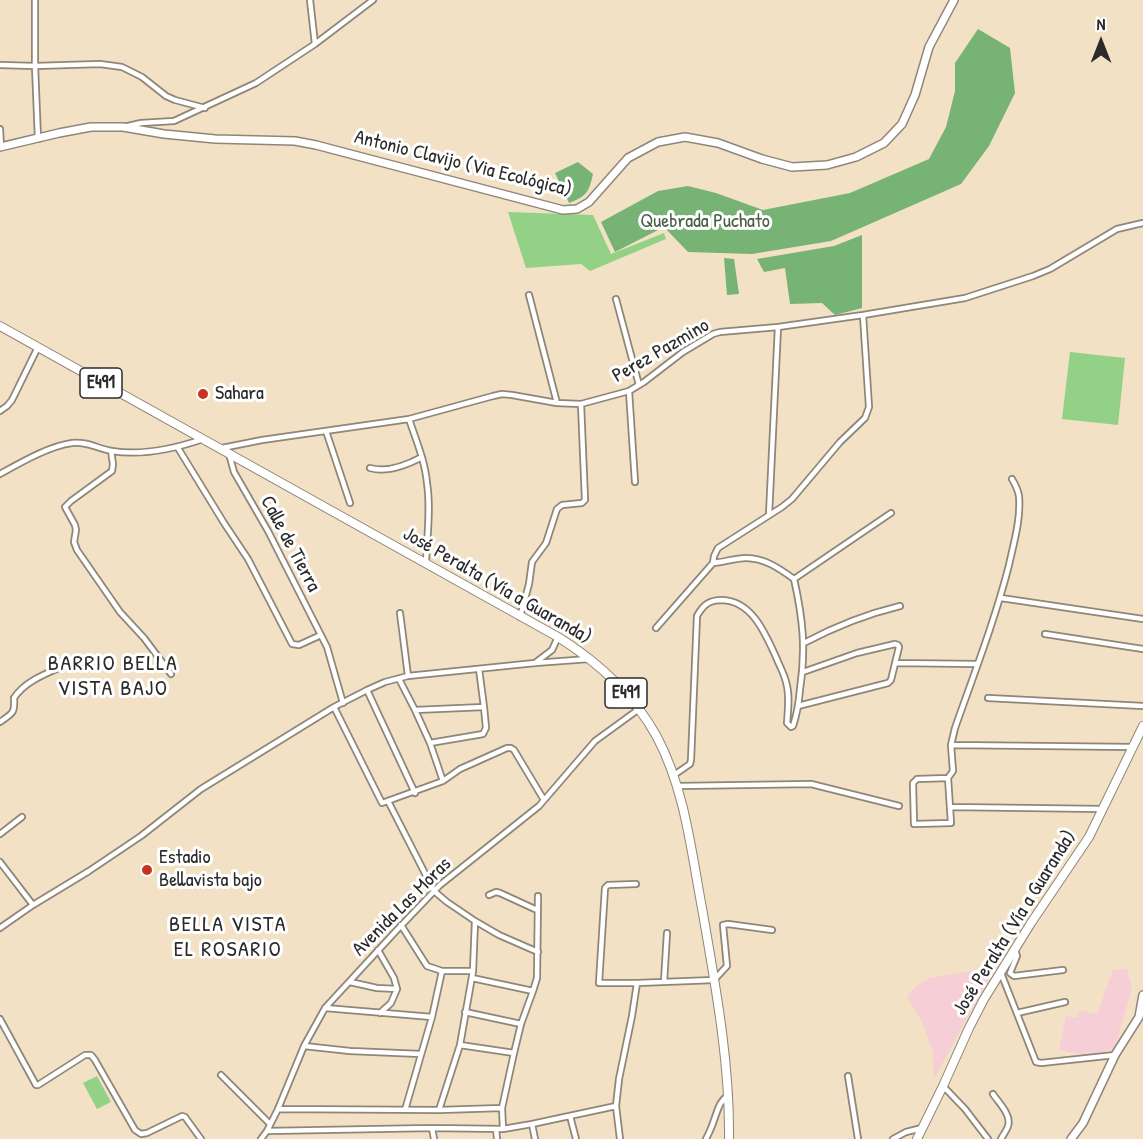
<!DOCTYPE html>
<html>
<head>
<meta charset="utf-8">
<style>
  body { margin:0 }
  #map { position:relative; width:1143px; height:1139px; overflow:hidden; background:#f2e1c4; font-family:"Patrick Hand",sans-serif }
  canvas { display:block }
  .north { position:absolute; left:1071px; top:12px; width:60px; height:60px; -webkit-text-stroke:4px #fff; paint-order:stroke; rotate:0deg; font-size:16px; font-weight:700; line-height:24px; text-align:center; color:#2b2b2b }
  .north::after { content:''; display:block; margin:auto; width:21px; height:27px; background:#2b2b2b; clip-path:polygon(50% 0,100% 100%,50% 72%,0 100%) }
</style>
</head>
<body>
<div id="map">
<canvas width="1143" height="1139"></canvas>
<div class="north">N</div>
</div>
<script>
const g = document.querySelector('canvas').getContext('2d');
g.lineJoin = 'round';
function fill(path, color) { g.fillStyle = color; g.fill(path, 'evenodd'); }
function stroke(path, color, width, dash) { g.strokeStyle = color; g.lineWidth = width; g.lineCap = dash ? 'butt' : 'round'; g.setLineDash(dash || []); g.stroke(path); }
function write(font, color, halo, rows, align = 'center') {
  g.font = font + ' "Patrick Hand",sans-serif'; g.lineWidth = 6; g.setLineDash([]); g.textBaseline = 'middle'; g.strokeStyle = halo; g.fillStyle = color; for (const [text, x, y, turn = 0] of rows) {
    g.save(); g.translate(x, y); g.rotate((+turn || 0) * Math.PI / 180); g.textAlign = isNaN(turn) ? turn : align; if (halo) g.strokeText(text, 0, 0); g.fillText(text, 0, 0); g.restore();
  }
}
const built = new Path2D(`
  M995 967 934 1079 933 1052 923 1024 907 997 915 987 930 978Z
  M1127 969 1132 988 1115 1048 1088 1056 1059 1050 1066 1016 1077 1018 1079 1010 1097 1014 1113 970Z`);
const green = new Path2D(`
  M508 212 593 215 611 254 664 233 666 239 590 271 581 264 526 268Z
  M1070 352 1125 358 1118 425 1062 419Z
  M97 1076 111 1102 97 1109 83 1083Z`);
const forest = new Path2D(`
  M978 29 1010 48 1015 93 989 146 961 184 831 241 752 254 688 252 664 227 615 252 601 222 658 191 688 186 716 193 763 210 850 193 929 159 946 127 955 91V63Z
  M578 162 593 174C589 192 587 196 569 203L555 173Z
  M862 235V308L835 315 822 303 790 304 785 268 764 272 757 259 834 246Z
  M724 258 734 259 739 294 727 295Z`);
const minor = new Path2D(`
  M35 0V66L38 139
  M310 0 315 44
  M0 65 35 66 100 64 122 67 142 77 166 96 175 100 205 108
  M128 126 141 123 174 121 256 83 315 44 373 0
  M0 129 1 147
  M529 295 557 403
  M616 299 639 385
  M629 391 635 482
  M0 411 7 406 12 400 38 347
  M409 419C416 440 425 461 427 483 431 509 427 537 426 563
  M326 431 350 503
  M178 448 224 523 248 559 292 644 299 645 321 635
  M222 448 262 440 409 419 493 396 502 394 512 395 557 403 581 404 629 391 644 382 683 352 713 334 720 332 778 327 863 315 965 298 1033 276 1050 269 1117 229 1143 223
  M111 451 113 464 112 471 71 501 65 507 75 525 76 530 74 542 77 550 120 612 144 638 171 674
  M229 454 234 472 268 531 327 647 343 703
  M370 468C387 473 407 465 422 457
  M0 474C20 463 49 446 72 443 87 441 98 449 112 451 143 456 174 449 203 439
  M769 515 778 327
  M794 579 891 513
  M1001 598 1143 619
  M400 613 408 676
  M520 617 529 584 532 562 546 543 557 509 562 505 582 503 585 500 581 404
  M656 628 713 563
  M1045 634 1143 649
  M804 643C834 627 867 614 900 606
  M535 663 552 650 558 637
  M895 663 977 664
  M399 679 415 710 484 707 479 669
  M367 690 415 793
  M988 698 1143 706
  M798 706 888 683 891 680 899 647 898 645 895 644 857 653 803 672
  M334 707 382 803 443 781
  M415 710 430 743 443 781 460 769 507 748H511L514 750 544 800
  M0 722C13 713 15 713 14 698 26 679 53 671 73 662
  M430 743 483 734 486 728 484 707
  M951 745 1133 747
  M674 775 690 764 691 760 697 616C703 605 709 600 722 600 752 601 765 633 776 657 779 665 784 673 786 682 790 695 788 710 787 723L791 727 793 726C797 714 799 702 800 689 806 649 803 619 794 579 780 569 765 558 746 558 736 558 724 562 713 563L714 556 718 548 782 507 792 499 840 442 865 418 869 407 863 315
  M948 778 953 771 951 745 955 728C974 674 995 620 1009 565 1014 542 1021 519 1019 496 1018 490 1015 484 1012 479
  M948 778 951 823 914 824 913 783 917 779Z
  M678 786 811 784 899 806
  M388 801 434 891 447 902 475 921 473 971H442
  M950 807 1103 809
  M0 834 22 817
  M0 862 33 905
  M636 884 608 885 605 888 599 983H637L714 980 727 966 723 925 728 924 772 930
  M489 895 496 892 500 893 537 910
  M475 921 499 935 538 952
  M401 925 427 966 442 971 432 1017
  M0 928 33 905 89 871 141 836 201 789 334 707 367 690 385 682 408 676 535 663 589 659
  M1015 950 1017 956 1010 973 1014 976 1063 970
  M1001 973 1036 1062 1041 1063 1115 1055
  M472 978 533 991
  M350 982 377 988 397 989 394 978 378 950
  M664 982 667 933
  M325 1008 432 1017 405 1110
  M465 1012 521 1024
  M380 1013 391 1003 397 989
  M1017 1013 1065 1002
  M0 1019 36 1085H38L85 1055H91L95 1060 135 1130 141 1134 147 1133 182 1116 185 1117 201 1139
  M460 1045 514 1053
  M304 1046 350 1051 421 1054
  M221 1075 270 1124
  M848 1076 858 1139
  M943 1086 965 1109 988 1139
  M993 1094C998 1102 1012 1115 1008 1126 1007 1130 1003 1135 1001 1139
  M278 1109 439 1110 502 1108
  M439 1110 460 1045 473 971
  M570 1116 576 1139
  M532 1124 535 1139
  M432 1128 434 1139
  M496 1129 497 1139
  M503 1129 502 1108 514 1053 521 1024 533 991 537 978 538 896
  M267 1131 432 1128 503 1129 532 1124 616 1106
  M261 1139 267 1131 278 1109 304 1046 325 1008 396 931 440 885 539 806 595 741 639 709
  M620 1139 616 1106 619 1079 632 1016 637 983
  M706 1139C709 1133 712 1127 714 1120 718 1110 719 1101 729 1095
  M893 1139 906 1132 922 1128`);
const secondary = new Path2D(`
  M0 147 59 133 91 127H123L164 134 215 139 295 141 316 145 563 210 577 209 589 202 628 158 658 142 685 137 718 143 762 159 792 167 827 165 856 157 884 143 902 124 915 95 929 47 954 0
  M1071 1139 1083 1123 1115 1055 1139 1017 1143 995`);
const trunk = new Path2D(`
  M0 326 558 637C598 662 634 695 657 737 685 790 691 850 702 908 715 984 730 1061 729 1139
  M917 1139 943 1086 969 1028 984 999 1031 923 1089 837 1143 726`);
const markers = [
  [203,394,6,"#c8321e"],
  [147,870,6,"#c8321e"]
];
const shields = [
  [101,383,42],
  [626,693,42]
];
const shieldNames = [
  ["E491",101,383],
  ["E491",626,693]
];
const streetNames = [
  ["Antonio Clavijo (Via Ecológica)",463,164,14],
  ["Perez Pazmino",661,351,-30],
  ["Calle de Tierra",290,544,62],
  ["José Peralta (Vía a Guaranda)",497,586,30],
  ["Avenida Las Moras",402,907,-45],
  ["José Peralta (Vía a Guaranda)",1015,923,-58]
];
const parkNames = [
  ["Quebrada Puchato",705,222]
];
const poiNames = [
  ["Sahara",215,394],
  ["Estadio",159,858],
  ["Bellavista bajo",159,881]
];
const quarterNames = [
  ["BARRIO BELLA",113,664],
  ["VISTA BAJO",113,689],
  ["BELLA VISTA",228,925],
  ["EL ROSARIO",228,950]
];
fill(built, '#f6cfd6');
fill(green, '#93d187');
fill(forest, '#76b374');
stroke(minor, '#8e8678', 8);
stroke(secondary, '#8e8678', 10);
stroke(trunk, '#8e8678', 10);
stroke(minor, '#fff', 4.5);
stroke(secondary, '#fff', 7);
stroke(trunk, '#fff', 8);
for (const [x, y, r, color] of markers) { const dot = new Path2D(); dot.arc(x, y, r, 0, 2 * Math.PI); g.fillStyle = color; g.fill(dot); stroke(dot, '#fff', 2); }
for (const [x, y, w] of shields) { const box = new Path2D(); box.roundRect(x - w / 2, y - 15, w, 30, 4.5); g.fillStyle = '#fff'; g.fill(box); stroke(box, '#2b2b2b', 1.5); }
write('bold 18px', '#2b2b2b', null, shieldNames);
write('20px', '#2b2b2b', '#fff', streetNames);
write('20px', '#4a5d47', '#fff', parkNames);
write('20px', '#2b2b2b', '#fff', poiNames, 'left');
g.letterSpacing = '1.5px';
write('22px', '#2b2b2b', '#fff', quarterNames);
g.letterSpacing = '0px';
</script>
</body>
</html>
